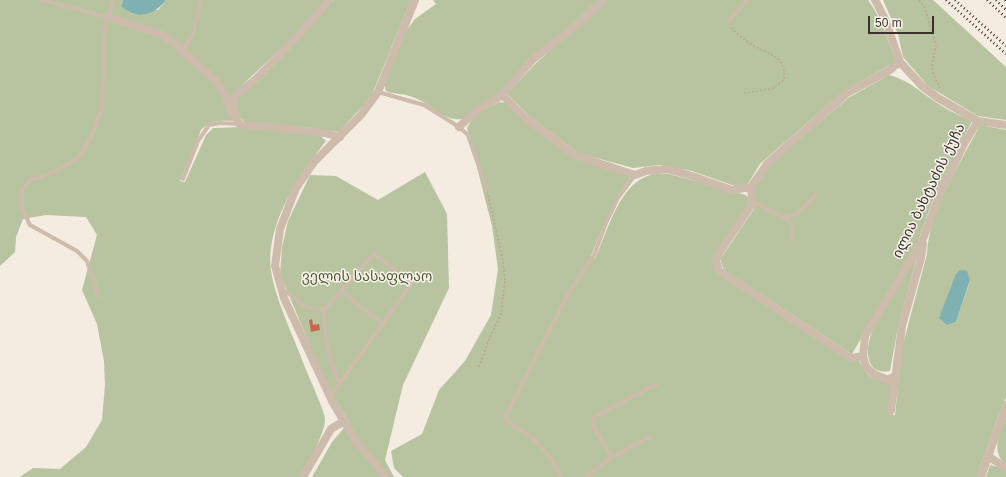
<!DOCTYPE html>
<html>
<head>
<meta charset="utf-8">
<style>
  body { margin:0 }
  #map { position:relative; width:1006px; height:477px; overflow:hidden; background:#f4ebe1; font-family:Arial,sans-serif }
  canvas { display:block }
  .scale { position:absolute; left:868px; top:16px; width:66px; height:18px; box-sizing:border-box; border:2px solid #3b302b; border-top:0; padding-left:5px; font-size:12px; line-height:14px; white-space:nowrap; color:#3b302b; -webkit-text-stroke:3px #fbf5ee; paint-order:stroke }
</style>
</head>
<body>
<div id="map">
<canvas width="1006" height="477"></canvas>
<div class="scale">50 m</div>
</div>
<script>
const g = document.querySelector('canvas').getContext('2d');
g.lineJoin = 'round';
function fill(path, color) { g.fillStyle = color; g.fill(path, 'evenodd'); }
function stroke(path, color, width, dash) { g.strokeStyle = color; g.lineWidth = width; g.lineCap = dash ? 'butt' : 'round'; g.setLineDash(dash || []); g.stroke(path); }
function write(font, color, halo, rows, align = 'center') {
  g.font = font + ' Arial,"Noto Sans Georgian",sans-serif'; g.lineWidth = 3; g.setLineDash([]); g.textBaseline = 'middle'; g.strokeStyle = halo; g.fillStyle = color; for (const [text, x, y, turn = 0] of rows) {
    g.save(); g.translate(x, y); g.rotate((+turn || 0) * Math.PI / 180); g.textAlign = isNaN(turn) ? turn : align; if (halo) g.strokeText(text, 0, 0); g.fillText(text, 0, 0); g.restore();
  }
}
const green = new Path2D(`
  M0 0H123L121 6 158 10 166 0H325L293 37 234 93 236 121C222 121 211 119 201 130L180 181 185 182 206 135 213 128 244 127 318 134 326 141C298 177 262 228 272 277 278 305 294 338 304 365 308 375 325 412 325 419 326 431 307 466 300 477H20L33 468 60 469 86 447 102 420 105 385 104 361 97 324 82 290 97 235 86 217 46 215 23 219 16 237 15 252 0 266Z
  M334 0H411L371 97 339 132 314 128 246 123C238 117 235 106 238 97Z
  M433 0H598L500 92 463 119C444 122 431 104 415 98 407 94 396 94 387 92L385 89V82L406 31 415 19 436 4Z
  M607 0H868C882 19 888 40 896 62L845 90 760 164 747 185 735 186 692 171 660 165 633 168 578 153 528 115 507 94 535 64Z
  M883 0H933L1006 67V120L978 116 928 86 903 57 898 34Z
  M889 75C910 80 923 95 942 106 951 112 962 116 972 121L936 192 917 243 852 354 724 270 721 263V258L754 209 755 185 771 164 848 98Z
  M499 102 505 103 567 154 628 174 630 178C613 202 602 228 591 256L595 258C611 226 622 167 669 174L746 195 749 198 748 203 716 267 859 360C866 377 873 380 892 382L888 413 895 415 902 348 927 254C929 210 960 164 980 125L1006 130V398L999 413 977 477H403L394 468 391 451 422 434 439 390 465 361 491 315 498 269 492 226 467 128 474 116ZM970 281 956 322 947 325Z
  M425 172 447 214 449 288 403 385 385 460 394 477H312L332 442 349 422 327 386 280 274 282 247 288 221 310 175 336 176 378 200Z
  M917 257 898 327 890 371C865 376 865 349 872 332 883 308 903 280 917 257Z
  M1006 417V465C990 451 1000 433 1006 417Z
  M990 465 999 467 1006 472V477H986Z`);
const water = new Path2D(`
  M123 0H166C153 16 138 20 121 6Z
  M960 270 967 271 970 280 956 322 947 325 939 318 956 274Z`);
const building = new Path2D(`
  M312 319 313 325 319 324 320 330 311 332 309 320Z`);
const path = new Path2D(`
  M919 0 925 8 936 46 932 65 933 74 940 88
  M731 28C736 32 742 38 748 42 765 55 787 53 784 80L772 89 743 93
  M479 367 490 337 501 314 505 281 503 261 488 195`);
const service = new Path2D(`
  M41 0 108 17
  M729 21 747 0
  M183 52 194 31 201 0
  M378 92 424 105 459 127 468 135 487 190
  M183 179 198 141 209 125 220 123 239 124
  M752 201 788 220 792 228V239
  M785 218 797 214 816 195
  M282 289 308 308 325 309 374 254 412 283 330 397
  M341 291 383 324
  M99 297 87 261 77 251 30 225 22 209V190L30 180 42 177 66 166 82 153 92 134 102 109 104 33 113 0
  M325 309C322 328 330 367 340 383
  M612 457 594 428 593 422 594 417 657 384
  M561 477C554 462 544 447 531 437 522 430 513 428 506 419L507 414 566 298 594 255 606 223 618 198 635 175
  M586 477 612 457 650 437`);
const minor = new Path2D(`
  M329 0 300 34 256 79 235 96 233 106 239 124 325 133 340 137
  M875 0 885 19 900 62 922 86 938 98 978 121 1006 125
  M108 17 161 34 174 43 217 82 225 95 231 114
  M502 95 523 116 574 155 635 175 646 171 667 169 692 176 732 190 751 187 767 164 847 93 890 70 900 62
  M459 127 476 111 502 95 533 59 576 26 603 0
  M751 187 752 198 750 207 719 253 716 261 719 271 851 358 863 356
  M895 376 888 380 874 374 866 367 863 356 865 336 914 255 924 236 941 191 965 142 978 121
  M891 410 902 326 921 258 923 243
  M988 456 1006 468
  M303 477 331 429 344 421
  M386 477 355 440 333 403 284 298 275 266 280 229 296 188 314 162 360 116 378 92 415 0
  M981 477 1006 405`);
const rail = new Path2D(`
  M946 0 1006 54
  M955 0 1006 46
  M987 0 1006 18
  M996 0 1006 10
  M1005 0 1006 1`);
const streetNames = [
  ["ილია ბახტაძის ქუჩა",929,191,-64]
];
const parkNames = [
  ["ველის სასაფლაო",367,277]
];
fill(green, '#b8c4a0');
fill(water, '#7fb0b2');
fill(building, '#c8694b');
stroke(path, '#b9a596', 1.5, [2, 2]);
stroke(service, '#cdbbac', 4);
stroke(minor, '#cdbbac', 8);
stroke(rail, '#3b302b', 2.5, [1, 3]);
write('14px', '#3b302b', '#fbf5ee', streetNames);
write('14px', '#4a5a2e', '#fbf5ee', parkNames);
</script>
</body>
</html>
